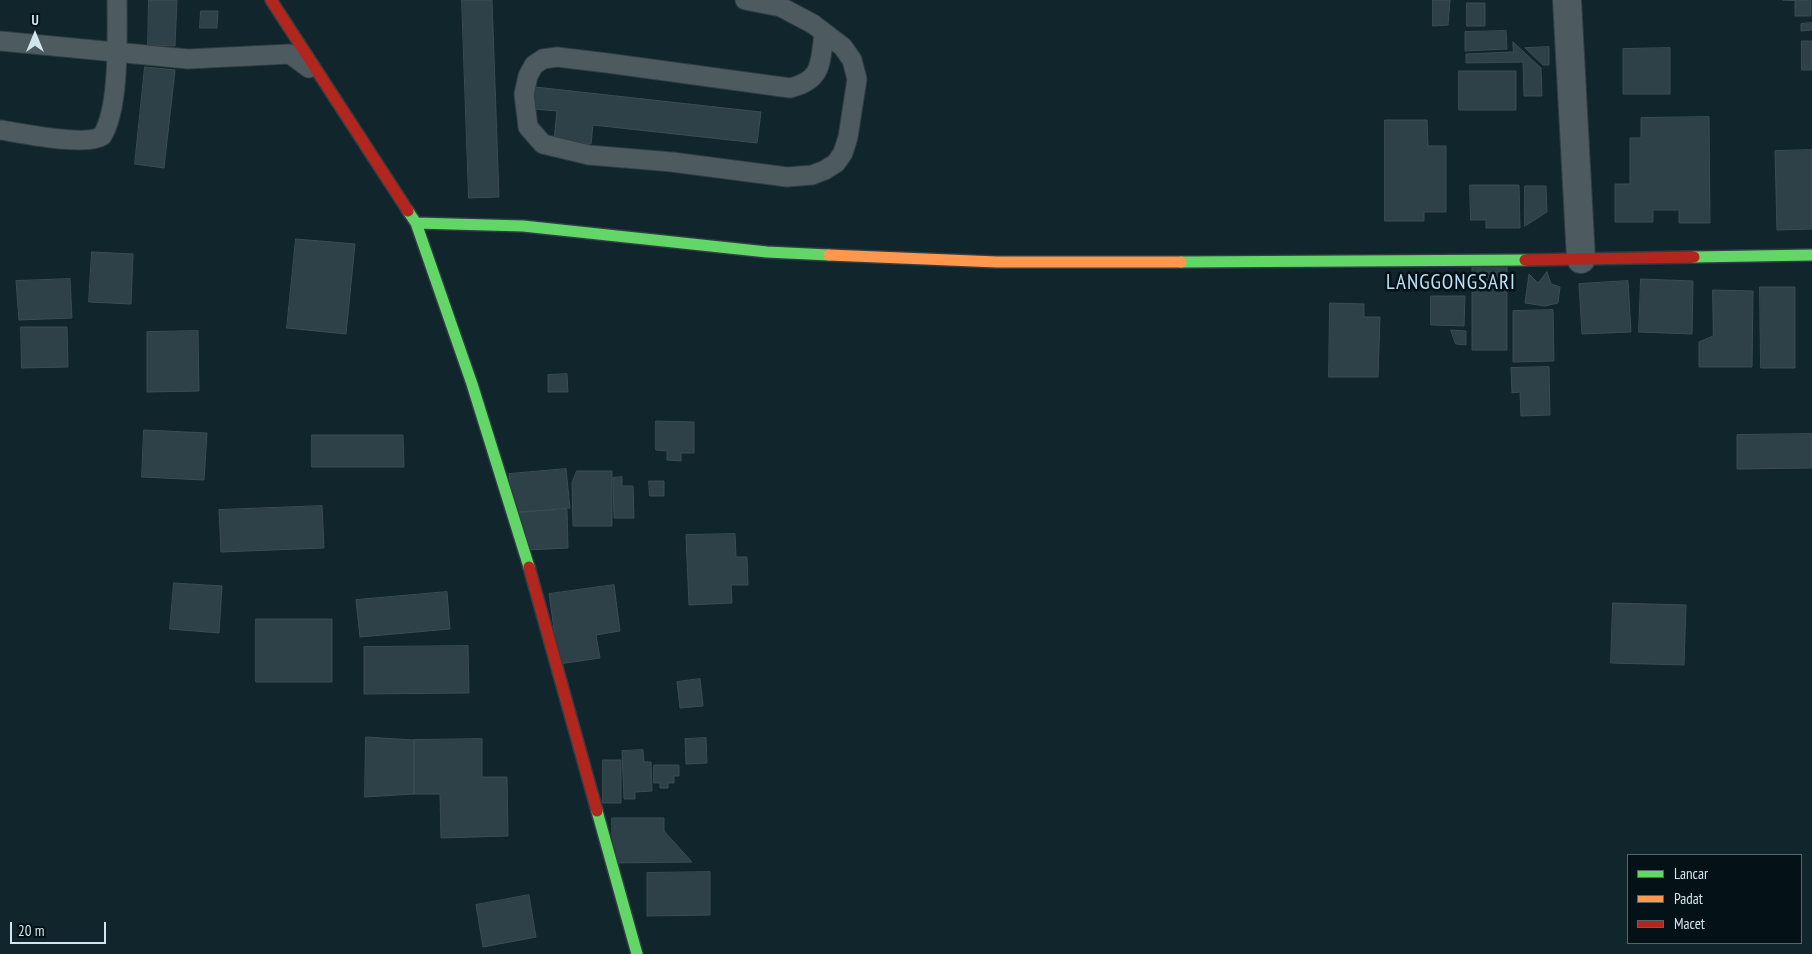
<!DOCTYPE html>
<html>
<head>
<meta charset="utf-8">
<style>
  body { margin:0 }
  #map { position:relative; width:1812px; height:954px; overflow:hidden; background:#11252d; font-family:"PT Sans Narrow",sans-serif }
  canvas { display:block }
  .legend { position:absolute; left:1627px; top:854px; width:175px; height:90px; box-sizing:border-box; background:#041117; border:1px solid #56666d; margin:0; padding:6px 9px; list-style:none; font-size:15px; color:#d2e5ee }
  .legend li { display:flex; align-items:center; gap:10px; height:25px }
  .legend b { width:25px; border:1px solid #56666d }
  .north { position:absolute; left:10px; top:10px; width:50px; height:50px; -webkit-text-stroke:4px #041117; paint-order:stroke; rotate:0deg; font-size:14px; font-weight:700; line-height:20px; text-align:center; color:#d2e5ee }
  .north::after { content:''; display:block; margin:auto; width:18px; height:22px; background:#d2e5ee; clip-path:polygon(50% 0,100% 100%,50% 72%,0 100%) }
  .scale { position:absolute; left:10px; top:922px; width:96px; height:22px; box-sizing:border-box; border:2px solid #d2e5ee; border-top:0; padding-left:6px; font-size:15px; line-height:18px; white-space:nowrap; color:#d2e5ee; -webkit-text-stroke:4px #041117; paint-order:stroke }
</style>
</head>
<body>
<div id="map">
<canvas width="1812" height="954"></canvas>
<ul class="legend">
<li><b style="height:6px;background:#63d668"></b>Lancar</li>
<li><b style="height:6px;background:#ff974d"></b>Padat</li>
<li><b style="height:6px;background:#b3261e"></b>Macet</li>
</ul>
<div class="north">U</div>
<div class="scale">20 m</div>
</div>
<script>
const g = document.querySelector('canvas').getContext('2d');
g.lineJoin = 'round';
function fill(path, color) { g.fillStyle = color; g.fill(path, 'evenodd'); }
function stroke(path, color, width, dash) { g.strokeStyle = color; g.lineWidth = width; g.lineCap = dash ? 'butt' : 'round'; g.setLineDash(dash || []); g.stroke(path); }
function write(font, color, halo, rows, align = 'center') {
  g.font = font + ' "PT Sans Narrow",sans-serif'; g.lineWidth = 5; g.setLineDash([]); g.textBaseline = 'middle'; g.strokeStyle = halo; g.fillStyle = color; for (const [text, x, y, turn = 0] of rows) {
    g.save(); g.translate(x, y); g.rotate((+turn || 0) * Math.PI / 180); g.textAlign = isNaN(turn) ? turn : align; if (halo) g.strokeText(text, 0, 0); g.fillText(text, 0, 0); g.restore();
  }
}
const building = new Path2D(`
  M149 0H177L175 46 148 45Z
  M462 0H492L499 197 469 198Z
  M1433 0H1450L1448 25 1433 26Z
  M1783 0H1811V16H1795V1Z
  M1467 3H1485V26H1467Z
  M201 11H218L217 28H200Z
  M1812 23V30L1801 31V24Z
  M1506 31 1507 49 1465 51V32Z
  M1802 41H1812V70H1802Z
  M1513 42 1541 68 1542 96H1524L1523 62 1466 63V54L1513 52Z
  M1549 47V65H1543L1525 48Z
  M1670 48V94H1623V49Z
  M145 67 175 70 164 168 135 164Z
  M1459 71H1516V110H1459Z
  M535 87 761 112 757 143 593 125 591 144 554 140 557 111 533 109Z
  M1709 117 1710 223H1679V210H1653V222H1615V184H1630V138H1641V118Z
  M1385 120H1427L1428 146H1446V212H1424V221H1385Z
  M1812 150V229L1777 230 1775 151Z
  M1470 185H1519L1520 228H1486V220H1471Z
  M1525 186H1546L1547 212 1525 226Z
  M296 239 355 244 346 334 287 328Z
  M92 252 133 254 131 304 89 302Z
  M1507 266V350H1472V267Z
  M1547 272 1551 284 1560 287 1558 303 1545 306 1525 303 1529 274 1538 283Z
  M70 279 72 318 19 320 16 281Z
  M1641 279 1693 281 1692 334 1639 332Z
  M1628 281 1631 332 1582 334 1579 284Z
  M1760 287H1795V368H1761Z
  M1713 290 1753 291 1752 367H1699V342L1713 336Z
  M1431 296H1465L1464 326 1431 325Z
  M1330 303 1364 304V317H1380L1378 377H1329Z
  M1553 310 1554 361 1513 362V311Z
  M21 327H67L68 367 22 368Z
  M1451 330 1466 331V345L1456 344Z
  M198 331 199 391 147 392V332Z
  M1549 367 1550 415 1521 416 1520 392 1512 393 1511 368Z
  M567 374 568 392H548V375Z
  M656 421 694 422V453H681V461L667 460V451L656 450Z
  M144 430 207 433 204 480 142 477Z
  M1812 434V468L1737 469V435Z
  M312 435H403L404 467H312Z
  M566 469 570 508 514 513 509 474Z
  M577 471H612V526H573L572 483Z
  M622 477V486H633L634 518H614L613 478Z
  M649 481H664V496H650Z
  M322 506 324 548 221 552 219 510Z
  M567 510 568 548 527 550 518 512Z
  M735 534 736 557H747L748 585H731L732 603 689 605 686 535Z
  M174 583 222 586 219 633 170 629Z
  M614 585 620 631 596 635 600 658 559 664 549 594Z
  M447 592 450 629 360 637 356 600Z
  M1613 603 1686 605 1684 665 1611 663Z
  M256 619H332V682H256Z
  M468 646 469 693 364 694V647Z
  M700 679 703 706 680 708 677 682Z
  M366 737 414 740V794L365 797Z
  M706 738 707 763 686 764 685 739Z
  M482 739V777H507L508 836 441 838 440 794H414V740Z
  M643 750 644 762H651L652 791 635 792V799H624L622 751Z
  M603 760H621V803H603Z
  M654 765H679V776H674V783H668V788H660V783H654Z
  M612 818H664V831L692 862 613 863Z
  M710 872V915L647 916V873Z
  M529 895 536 937 483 947 476 905Z`);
const lane = new Path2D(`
  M745 0 781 7 813 24 843 47 852 60 857 79 848 137 843 153 836 163 825 170 812 175 787 177 672 162 589 155 543 144 528 127 524 94 528 76 534 65 543 59 557 57 607 63 790 88C823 80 820 63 824 33
  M0 41 188 59 290 54 309 68
  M0 130C21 133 85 147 102 136 120 108 117 35 117 0`);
const street = new Path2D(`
  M1567 0 1581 259`);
const fast = new Path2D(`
  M408 211 416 223 472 384 529 567
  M416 223 523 226 767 252 829 255
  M1694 257 1812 255
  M1181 262 1525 260
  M597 811 637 954`);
const slow = new Path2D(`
  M829 255 997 262H1181`);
const jam = new Path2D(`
  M271 0 408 211
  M1525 260 1694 257
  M529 567 597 811`);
const quarterNames = [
  ["LANGGONGSARI",1451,283]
];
fill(building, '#2e4148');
stroke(building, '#3c4c52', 1);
stroke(lane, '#303e44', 21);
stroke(street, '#303e44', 30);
stroke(fast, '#303e44', 14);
stroke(slow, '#303e44', 14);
stroke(jam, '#303e44', 14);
stroke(lane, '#4d5b61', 19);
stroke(street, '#4d5b61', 28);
stroke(fast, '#63d668', 11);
stroke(slow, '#ff974d', 11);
stroke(jam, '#b3261e', 11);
g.letterSpacing = '1px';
write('21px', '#bce2f4', '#041117', quarterNames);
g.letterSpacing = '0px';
</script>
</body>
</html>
